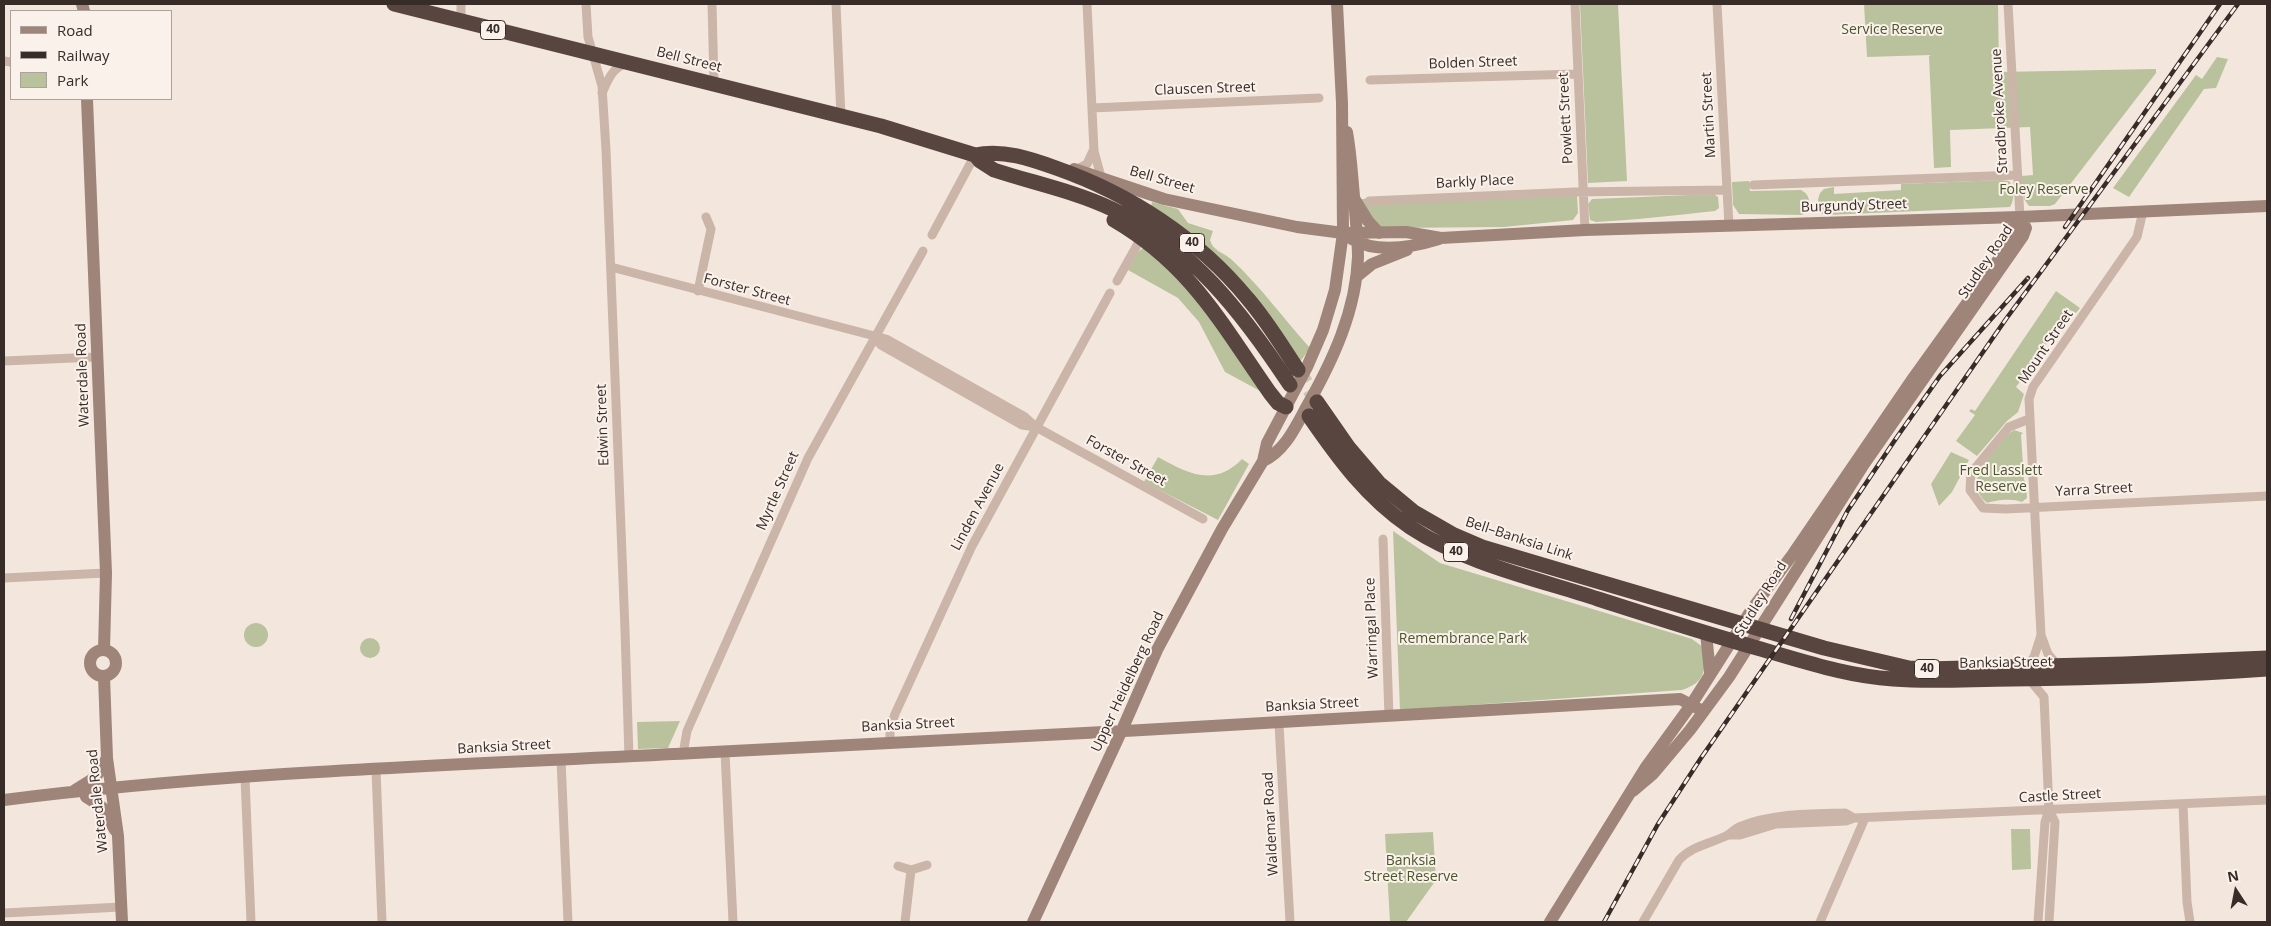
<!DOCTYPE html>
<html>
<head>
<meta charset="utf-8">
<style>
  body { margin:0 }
  #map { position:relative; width:2271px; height:926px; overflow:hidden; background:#f3e7dd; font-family:"Open Sans",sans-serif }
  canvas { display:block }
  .frame { position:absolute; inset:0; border:5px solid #382c29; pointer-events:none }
  .legend { position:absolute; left:10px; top:10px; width:162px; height:90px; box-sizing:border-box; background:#faf1ea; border:1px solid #aca29d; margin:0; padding:6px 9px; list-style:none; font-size:15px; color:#382c29 }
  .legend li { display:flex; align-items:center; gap:10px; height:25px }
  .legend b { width:25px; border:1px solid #aca29d }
  .north { position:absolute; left:2211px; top:866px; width:50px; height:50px; -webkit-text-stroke:4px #faf1ea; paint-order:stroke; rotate:349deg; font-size:14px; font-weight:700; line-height:20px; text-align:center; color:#382c29 }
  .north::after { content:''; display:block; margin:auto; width:18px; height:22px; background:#382c29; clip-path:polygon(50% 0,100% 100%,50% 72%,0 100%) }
</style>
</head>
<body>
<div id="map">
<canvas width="2271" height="926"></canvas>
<div class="frame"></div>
<ul class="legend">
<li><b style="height:6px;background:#9f847a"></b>Road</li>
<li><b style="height:6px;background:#382c29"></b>Railway</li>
<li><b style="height:14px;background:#b9c29d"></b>Park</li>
</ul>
<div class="north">N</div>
</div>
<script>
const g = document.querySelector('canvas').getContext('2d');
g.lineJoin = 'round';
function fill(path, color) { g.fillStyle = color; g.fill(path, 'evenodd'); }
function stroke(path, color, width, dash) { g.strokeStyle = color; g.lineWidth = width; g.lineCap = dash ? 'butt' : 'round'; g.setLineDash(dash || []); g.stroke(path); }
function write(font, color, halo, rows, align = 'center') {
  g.font = font + ' "Open Sans",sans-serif'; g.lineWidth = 4; g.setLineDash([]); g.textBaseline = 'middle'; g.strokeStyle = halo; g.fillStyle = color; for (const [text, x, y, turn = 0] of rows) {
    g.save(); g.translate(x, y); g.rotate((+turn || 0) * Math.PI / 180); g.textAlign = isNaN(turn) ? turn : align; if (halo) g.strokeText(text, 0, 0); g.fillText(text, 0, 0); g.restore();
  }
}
const green = new Path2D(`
  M1580 4H1618L1627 181 1588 183Z
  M1864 4H1998L1999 72 2156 69V73L2055 204 2050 206H2029L2024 199 2021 176 2033 175 2030 127 1950 130 1951 167 1934 168 1929 56 1931 55 1867 57Z
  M2217 57 2228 59 2216 88 2204 89 2129 197 2113 188 2196 75 2202 79Z
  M2001 180 2009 181C2014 187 2015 200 2010 207L1827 215 1820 213 1818 199 1820 193 1824 189 1834 187V194L1901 190V184Z
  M1749 181 1750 191 1801 190C1809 194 1811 201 1808 210L1802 215 1739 214 1733 205 1732 182Z
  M1714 194 1718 197 1719 208 1715 211C1676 215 1636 220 1596 222L1590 220 1588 204 1592 199Z
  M1577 195 1578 213 1573 220 1504 227 1384 228 1376 225 1360 199Z
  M1152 202 1178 209 1188 223 1213 231 1210 240C1213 251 1223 252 1232 260 1260 286 1284 319 1310 348L1300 362 1151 206Z
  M1143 248 1178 272 1262 392 1225 372 1199 322 1178 298 1128 270 1138 252Z
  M2056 291 2080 308 2076 313 2070 310 2016 387 2024 394 2018 412 2007 421 1977 456 1956 441 1975 415 1969 411 1971 409 1975 411Z
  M2014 430 2023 433 2021 435 2024 480 2026 482 2027 498 2022 502C2012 498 1996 500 1987 503 1965 484 1983 464 1998 447 2003 441 2007 434 2014 430Z
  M1951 452 1969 460 1952 492 1939 506 1931 484Z
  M1158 457C1187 473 1214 488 1242 459L1249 464 1218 520 1144 482Z
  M1393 531 1440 563 1692 639 1703 647C1706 670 1706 682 1682 690L1400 710Z
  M244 635a12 12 0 1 1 24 0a12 12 0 1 1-24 0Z
  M360 648a10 10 0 1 1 20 0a10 10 0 1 1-20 0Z
  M680 721 668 748 638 749 637 722Z
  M2011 829H2030L2031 869 2012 870Z
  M1433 832 1436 880 1406 922H1390L1385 834Z`);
const highwayTunnel = new Path2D(`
  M1298 370 1317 402`);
const street = new Path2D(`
  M461 4V22
  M586 4 588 37 602 86 606 150 625 630 629 757
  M712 4 714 83
  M836 4 841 117
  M1087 4 1094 151 1101 177
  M1575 4 1585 230
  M1717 4 1729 226
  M2008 4 2020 217
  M4 61 11 62
  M1370 80 1577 74
  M602 93C608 80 613 66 628 63
  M1092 108 1319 98
  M1077 169 1087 164 1093 151
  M1753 185 2017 175
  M1369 201 1575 192 1726 190
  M932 235 975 155
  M611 267 886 339 1025 417 1036 427 1203 519
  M1117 281 1141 238
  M698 291 711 229 706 217
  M875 338 881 345 1022 425 1036 427
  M4 361 97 357
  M2029 419 2009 427 1971 473 1970 490 1983 508 2006 509 2267 496
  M1383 539 1389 717
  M4 578 106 573
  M2041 635 2048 654 2058 666
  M2026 667 2034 657 2041 635 2029 399 2033 387 2137 237 2143 211
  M2029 679 2044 697 2049 810 2055 822 2049 922
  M1279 724 1290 922
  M890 743V728L895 714 972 546 1110 293
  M725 752 733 922
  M683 754 687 731 808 458 923 251
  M561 760 568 922
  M376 770 382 922
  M245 778 251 922
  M2183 804 2187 902 2190 922
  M1728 835H1740L1776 824 1846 821 1854 818 2267 800
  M898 866 911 870
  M4 913 121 907
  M905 922 911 870 927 865
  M1643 922 1679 860C1692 846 1709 844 1726 836 1731 834 1734 829 1739 827 1773 813 1810 814 1845 813L1854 818
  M1820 922 1865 818
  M2038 922 2045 822 2049 810`);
const secondary = new Path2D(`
  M82 4 84 11
  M87 99 106 573 104 650
  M1074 169 1164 199 1297 227 1343 233 1406 232 1441 238 1585 230 2020 217 2267 206
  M1355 200 1368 221 1379 233
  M1352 239C1377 254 1413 247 1439 239
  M1356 277 1372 264 1407 250
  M1263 461C1285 451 1296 426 1307 406 1333 360 1356 311 1358 257 1358 237 1355 216 1354 196 1352 175 1351 154 1347 132
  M1706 633 1710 673
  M90 663a13 13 0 1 1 26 0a13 13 0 1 1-26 0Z
  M104 676 107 758 118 836 122 922
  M75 790 96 777 107 758
  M86 797 102 807 115 830
  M4 800C232 771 464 765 694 753 1023 737 1351 719 1680 699L1703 711
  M1033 922 1122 730 1157 650 1222 529 1263 461 1267 443 1307 367 1323 330 1335 290 1343 233 1342 103 1337 4
  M1550 922 1646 767 1691 705 1752 609 1793 554 1914 377 2006 249C2012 238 2011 225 2020 217L2026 228 2023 236 1864 464 1729 677 1690 730 1653 774 1633 791`);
const highway = new Path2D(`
  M394 4 881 126 975 155C1003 149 1031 159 1056 168 1130 194 1198 238 1248 299 1267 321 1282 346 1298 370
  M975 155 980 161 994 170C1033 183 1074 191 1112 209 1191 245 1244 315 1290 385
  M1114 220C1191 265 1221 323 1270 393L1278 403 1286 407
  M1317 402 1349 448 1379 483 1414 512 1454 535 1482 547 1556 569 1824 648 1909 668 1926 669 2124 664 2267 658
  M1309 416C1338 458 1367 498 1410 527 1464 563 1537 579 1598 599 1651 616 1704 633 1757 648 1803 661 1846 676 1893 679 1933 682 1973 679 2013 679 2098 678 2183 675 2267 669`);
const rail = new Path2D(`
  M2065 227 2220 4
  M1791 619 1848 510 1897 437 1940 376 2028 278
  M1604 922 1658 824 1701 758 2006 319 2238 4`);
const shields = [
  [493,30,25],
  [1192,243,25],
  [1456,552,25],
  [1927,669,25]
];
const shieldNames = [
  ["40",493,30],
  ["40",1192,243],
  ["40",1456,552],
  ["40",1927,669]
];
const parkNames = [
  ["Service Reserve",1892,30],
  ["Foley Reserve",2044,190],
  ["Fred Lasslett",2001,471],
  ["Reserve",2001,487],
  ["Remembrance Park",1463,639],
  ["Banksia",1411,861],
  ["Street Reserve",1411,877]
];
const streetNames = [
  ["Bell Street",689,60,14],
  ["Bolden Street",1473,63,-2],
  ["Clauscen Street",1205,89,-2],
  ["Stradbroke Avenue",2000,111,-93],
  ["Martin Street",1709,115,-93],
  ["Powlett Street",1566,118,-93],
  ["Bell Street",1162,180,16],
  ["Barkly Place",1475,182,-3],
  ["Burgundy Street",1854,206,-2],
  ["Studley Road",1986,262,-56],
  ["Forster Street",747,290,15],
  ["Mount Street",2046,347,-56],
  ["Waterdale Road",83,375,-92],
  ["Edwin Street",603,425,-92],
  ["Forster Street",1126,461,29],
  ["Yarra Street",2094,490,-3],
  ["Myrtle Street",778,491,-66],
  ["Linden Avenue",978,507,-62],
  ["Bell–Banksia Link",1519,539,18],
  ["Studley Road",1761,599,-58],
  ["Warringal Place",1372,628,-92],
  ["Banksia Street",2006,663,-1],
  ["Upper Heidelberg Road",1128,682,-65],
  ["Banksia Street",1312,705,-3],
  ["Banksia Street",908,725,-3],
  ["Banksia Street",504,747,-3],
  ["Castle Street",2060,796,-3],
  ["Waterdale Road",98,801,-96],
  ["Waldemar Road",1271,824,-93]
];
fill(green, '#b9c29d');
stroke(highwayTunnel, '#cec2b9', 15, [15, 8]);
stroke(street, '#cbb5a9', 9);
stroke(secondary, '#9f847a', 12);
stroke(highway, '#594540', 15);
stroke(rail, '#382c29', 4.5);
stroke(rail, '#faf1ea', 2.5, [8]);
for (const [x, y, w] of shields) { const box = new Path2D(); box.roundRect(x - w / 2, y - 9.5, w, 19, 4); g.fillStyle = '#faf1ea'; g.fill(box); stroke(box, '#382c29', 1); }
write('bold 12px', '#382c29', null, shieldNames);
write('14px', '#4b572c', '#faf1ea', parkNames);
write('14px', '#382c29', '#faf1ea', streetNames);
</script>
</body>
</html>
